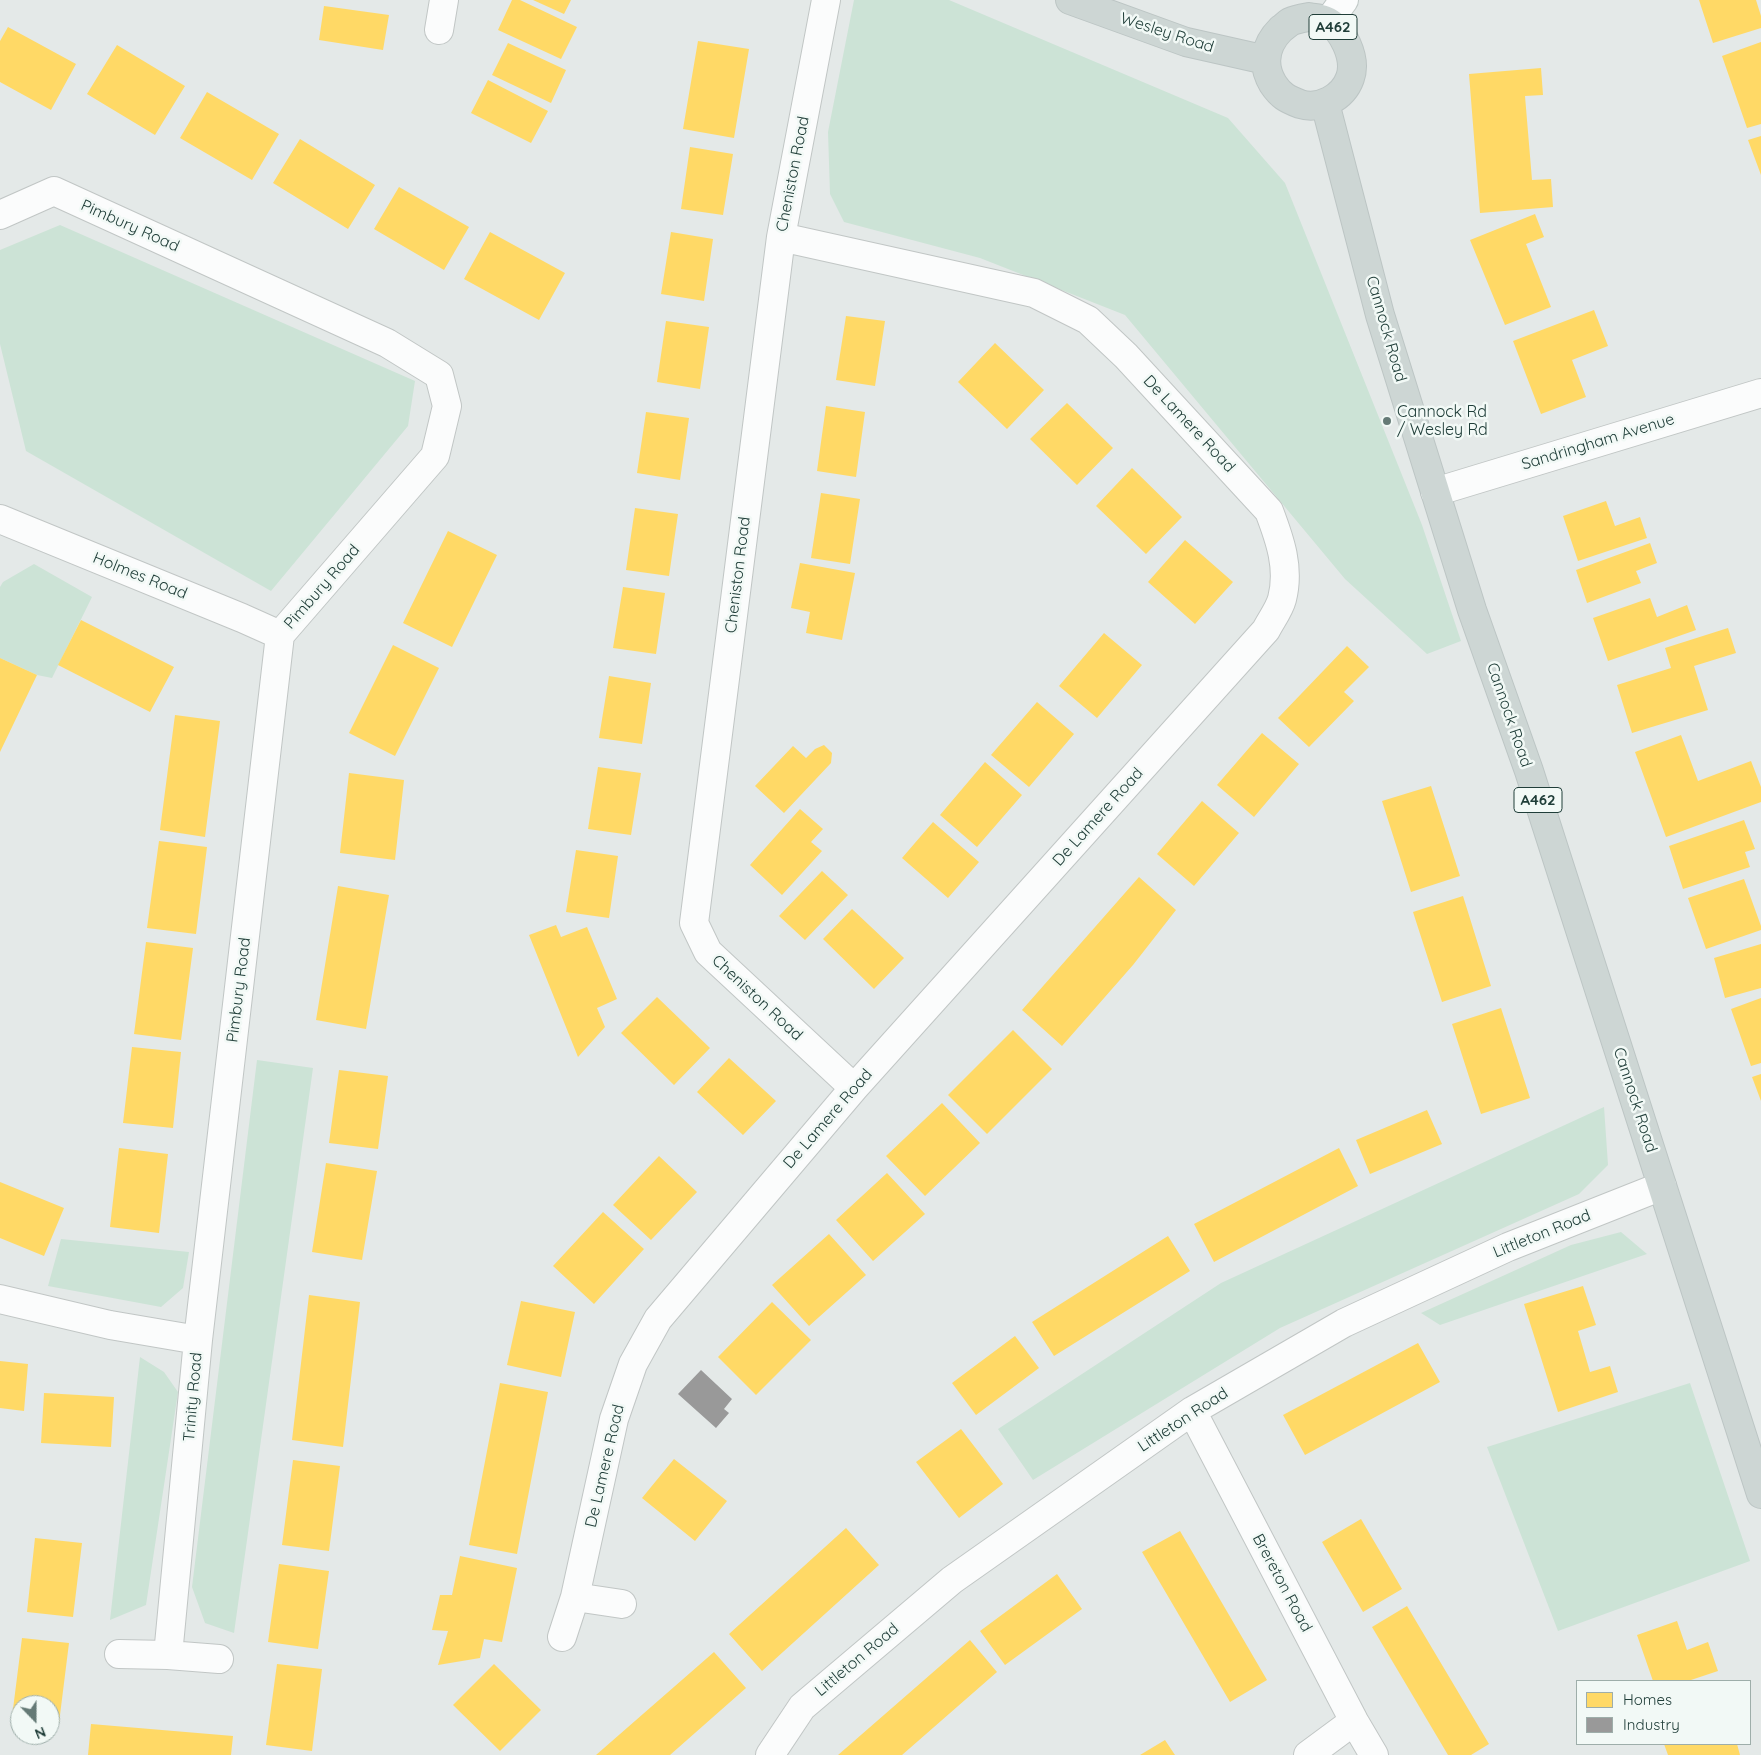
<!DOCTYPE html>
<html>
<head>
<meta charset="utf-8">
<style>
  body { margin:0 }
  #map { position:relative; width:1761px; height:1755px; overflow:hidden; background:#e4e9e8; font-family:Quicksand,sans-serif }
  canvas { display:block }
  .legend { position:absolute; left:1576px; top:1680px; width:175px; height:65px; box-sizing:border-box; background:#f2f9f6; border:1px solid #9eaeaa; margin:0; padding:6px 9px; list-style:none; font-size:15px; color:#203e39 }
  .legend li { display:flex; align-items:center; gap:10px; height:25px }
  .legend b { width:25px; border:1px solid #9eaeaa }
  .north { position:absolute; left:10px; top:1695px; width:50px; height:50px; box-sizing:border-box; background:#f2f9f6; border:1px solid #9eaeaa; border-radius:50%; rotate:158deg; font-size:14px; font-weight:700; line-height:20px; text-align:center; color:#203e39 }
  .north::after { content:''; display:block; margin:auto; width:18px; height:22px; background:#657a76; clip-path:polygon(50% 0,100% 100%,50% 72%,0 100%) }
</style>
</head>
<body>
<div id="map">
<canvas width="1761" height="1755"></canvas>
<ul class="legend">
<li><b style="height:14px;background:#ffd966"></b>Homes</li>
<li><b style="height:14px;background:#999"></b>Industry</li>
</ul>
<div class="north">N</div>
</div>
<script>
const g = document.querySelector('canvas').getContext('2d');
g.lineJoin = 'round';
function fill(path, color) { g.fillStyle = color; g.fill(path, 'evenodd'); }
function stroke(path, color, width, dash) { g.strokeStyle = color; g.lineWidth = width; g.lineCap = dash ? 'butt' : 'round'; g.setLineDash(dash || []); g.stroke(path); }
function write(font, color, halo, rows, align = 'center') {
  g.font = font + ' Quicksand,sans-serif'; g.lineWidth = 5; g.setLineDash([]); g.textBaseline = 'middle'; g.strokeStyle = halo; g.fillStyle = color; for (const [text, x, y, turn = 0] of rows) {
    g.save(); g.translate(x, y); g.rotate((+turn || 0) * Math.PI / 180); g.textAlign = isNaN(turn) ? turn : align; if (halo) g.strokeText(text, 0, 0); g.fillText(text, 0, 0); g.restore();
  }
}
const green = new Path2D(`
  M854 0H949L1228 118 1285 183 1422 525 1461 641 1427 654 1345 579 1125 315 980 258 844 222 830 194 828 132Z
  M60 225 415 381 408 426 271 591 26 451 0 344V250Z
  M34 564 92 597 52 678 37 675 0 658V587L3 582Z
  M257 1060 313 1068 234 1633 205 1623 192 1587Z
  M1604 1107 1608 1165 1579 1194 1280 1328 1033 1480 998 1429 1221 1283Z
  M1621 1232 1647 1254 1440 1325 1421 1313 1571 1245Z
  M61 1239 189 1252 183 1288 161 1307 48 1286Z
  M140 1357 164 1372 178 1392 146 1605 110 1620Z
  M1690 1383 1750 1561 1558 1631 1487 1447Z`);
const homes = new Path2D(`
  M512 0H520L577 27 561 59 498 30Z
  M533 0H571L564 14Z
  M1699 0H1756L1761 16V28L1713 43Z
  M324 6 389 15 383 50 319 40Z
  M8 27 76 64 51 110 0 82V41Z
  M698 41 749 49 734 138 683 129Z
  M1761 42V124L1747 128 1722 56Z
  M508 43 566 70 551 103 492 75Z
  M117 45 185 86 155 135 87 94Z
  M1541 68 1543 95 1525 96 1532 180 1551 179 1553 207 1480 213 1469 74Z
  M488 80 548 111 531 143 471 113Z
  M207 92 279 134 252 180 180 138Z
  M1761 136V175L1748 140Z
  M300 139 375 185 348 229 273 183Z
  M690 147 733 154 723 215 681 209Z
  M399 187 469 227 444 270 374 229Z
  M1535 214 1544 237 1526 244 1551 307 1505 325 1470 240Z
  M490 232 565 273 539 320 464 279Z
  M671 232 713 239 704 301 661 294Z
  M1594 310 1608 346 1572 360 1586 397 1541 414 1513 341Z
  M846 316 885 321 875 386 836 380Z
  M666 321 709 327 700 389 657 382Z
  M995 343 1044 390 1007 429 958 382Z
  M1067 403 1113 448 1077 485 1030 439Z
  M826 406 865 412 856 477 817 471Z
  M646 412 689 418 680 480 637 473Z
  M1132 468 1182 517 1146 554 1096 506Z
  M821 493 860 499 850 564 811 558Z
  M1606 501 1615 526 1640 517 1647 538 1578 561 1563 516Z
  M635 508 678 514 669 576 626 570Z
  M448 531 497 555 452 647 403 623Z
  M1185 540 1233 582 1195 624 1148 582Z
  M1650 543 1657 563 1636 571 1641 583 1587 603 1576 570Z
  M800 563 855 573 842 640 806 633 810 612 791 608Z
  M623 587 665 593 656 654 613 648Z
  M1650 598 1657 617 1687 605 1696 630 1608 661 1593 618Z
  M81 620 174 667 150 712 58 665Z
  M1728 628 1736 653 1694 666 1708 710 1632 733 1617 685 1671 668 1665 648Z
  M1104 633 1142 665 1097 718 1059 686Z
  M393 645 439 668 395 756 349 733Z
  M1347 646 1369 667 1344 692 1354 701 1309 747 1278 718Z
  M0 658 37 675 0 752Z
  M609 676 651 683 642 744 599 738Z
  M1037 702 1074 734 1029 787 991 755Z
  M175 715 220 721 205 837 160 830Z
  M1262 733 1299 764 1254 817 1217 785Z
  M1681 735 1698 781 1751 761 1761 787V802L1666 837 1635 752Z
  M824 745 832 753 831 763 784 813 755 786 793 746 806 758 815 749Z
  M985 762 1022 795 977 847 940 815Z
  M598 767 641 773 631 835 588 829Z
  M349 773 404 780 395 860 340 853Z
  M1431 786 1460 876 1411 892 1382 801Z
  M1202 801 1239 833 1194 886 1157 854Z
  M800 809 823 829 811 842 822 851 782 895 750 865Z
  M1744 820 1755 849 1745 852 1750 867 1683 889 1669 846Z
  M933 822 979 862 948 898 902 858Z
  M159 841 207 847 196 934 147 928Z
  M576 850 618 856 609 918 566 912Z
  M822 871 848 895 805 940 779 916Z
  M1139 877 1176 910 1133 965 1062 1046 1022 1010Z
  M1744 879 1761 926V930L1706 949 1688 898Z
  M338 886 389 895 366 1029 316 1020Z
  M1463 896 1491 986 1442 1002 1413 912Z
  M852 909 904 958 874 989 823 939Z
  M556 925 561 937 587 927 617 999 597 1008 605 1027 578 1057 529 935Z
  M146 942 193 948 181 1040 134 1034Z
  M1761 944V988L1725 998 1714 958Z
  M657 997 710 1048 674 1085 621 1033Z
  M1761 998V1063L1751 1066 1731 1009Z
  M1501 1008 1530 1098 1481 1114 1452 1024Z
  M1013 1030 1052 1069 987 1134 948 1095Z
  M132 1047 181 1052 173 1128 123 1123Z
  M729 1058 776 1101 743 1135 697 1092Z
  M339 1070 388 1076 378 1149 329 1143Z
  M1761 1074V1101L1752 1077Z
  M942 1103 980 1143 925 1196 886 1156Z
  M1427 1110 1442 1144 1370 1174 1356 1140Z
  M119 1148 168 1154 159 1233 110 1227Z
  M1339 1148 1358 1186 1214 1262 1194 1224Z
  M659 1156 697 1192 651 1240 613 1205Z
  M326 1163 377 1171 362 1260 312 1252Z
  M887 1173 925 1214 873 1261 836 1220Z
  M0 1182 64 1208 44 1256 0 1238Z
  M603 1212 644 1249 594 1304 553 1266Z
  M829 1234 866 1275 809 1326 772 1285Z
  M1168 1236 1190 1271 1054 1356 1032 1322Z
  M1583 1286 1596 1325 1578 1331 1590 1372 1610 1366 1618 1392 1558 1412 1524 1304Z
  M309 1295 360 1302 343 1447 292 1440Z
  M521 1301 575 1312 561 1377 507 1365Z
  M772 1302 811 1340 756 1395 718 1357Z
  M1015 1336 1039 1368 976 1415 952 1383Z
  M1418 1343 1440 1382 1305 1455 1283 1415Z
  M0 1361 28 1364 24 1411 0 1408Z
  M500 1383 548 1392 517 1554 469 1545Z
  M44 1393 114 1397 111 1447 41 1443Z
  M961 1429 1003 1484 959 1518 916 1462Z
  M674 1459 727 1501 695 1541 642 1498Z
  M293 1460 340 1466 329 1551 282 1545Z
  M1361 1519 1402 1589 1363 1612 1322 1542Z
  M846 1528 879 1565 762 1671 729 1634Z
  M1180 1531 1267 1680 1230 1702 1142 1552Z
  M35 1538 82 1543 73 1617 27 1612Z
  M460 1556 517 1568 502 1642 484 1639 480 1658 438 1665 448 1631 432 1630 440 1595H452Z
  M279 1564 329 1571 318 1649 268 1642Z
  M1057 1574 1082 1609 1005 1665 980 1631Z
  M1407 1606 1489 1744 1471 1755H1448L1372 1627Z
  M1677 1621 1687 1650 1708 1642 1718 1671 1688 1681H1653L1637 1635Z
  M22 1638 69 1643 59 1723 50 1722V1705H20V1718L12 1717Z
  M970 1640 997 1672 902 1755H838Z
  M714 1652 746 1688 670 1755H596Z
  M277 1664 322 1669 312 1751 266 1745Z
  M494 1664 541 1710 500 1751 453 1705Z
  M91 1724 233 1736 231 1755H88Z
  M1165 1740 1175 1755H1140Z
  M1664 1744H1737L1740 1755H1668Z`);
const industry = new Path2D(`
  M701 1370 732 1399 724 1409 729 1413 716 1428 678 1394Z`);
const street = new Path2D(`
  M826 0 781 237 694 923 708 952 854 1088
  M439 30 444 0
  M0 215 54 191 387 343 439 375 447 406 435 456 280 635 198 1340
  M1435 492 1761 393
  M0 519 242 618 280 635
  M0 1299 110 1325 198 1340 168 1655
  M1192 1411 1354 1721 1374 1755
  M575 1597 622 1604
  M562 1637 575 1597 614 1419 633 1364 658 1319 854 1088 1266 630C1271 620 1279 610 1282 599 1290 568 1280 540 1269 511L1126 356 1088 320 1034 293 781 237
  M119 1654 168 1655 219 1659
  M770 1755 802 1707 952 1580 1192 1411 1344 1323 1508 1247 1662 1186
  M1308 1755 1354 1721`);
const secondary = new Path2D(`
  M1328 22 1344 0`);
const primary = new Path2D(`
  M1070 0 1186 42 1266 60
  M1309 17C1313 18 1319 18 1324 20 1343 27 1357 59 1350 78 1343 98 1319 110 1300 104 1287 99 1281 96 1273 84 1261 64 1265 45 1281 29 1284 27 1287 24 1290 22 1296 19 1303 18 1309 17Z
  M1325 103 1380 315 1472 610 1529 771 1761 1494`);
const markers = [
  [1387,421,5,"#657a76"]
];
const shields = [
  [1333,27,48],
  [1538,800,48]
];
const shieldNames = [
  ["A462",1333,27],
  ["A462",1538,800]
];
const streetNames = [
  ["Wesley Road",1167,33,18],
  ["Cheniston Road",793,174,-79],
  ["Pimbury Road",130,226,24],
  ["Cannock Road",1386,329,74],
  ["De Lamere Road",1189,424,47],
  ["Sandringham Avenue",1598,442,-17],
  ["Cheniston Road",738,575,-83],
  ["Holmes Road",140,576,22],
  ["Pimbury Road",322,587,-49],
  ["Cannock Road",1509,715,71],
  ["De Lamere Road",1098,817,-48],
  ["Pimbury Road",239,990,-83],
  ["Cheniston Road",757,998,43],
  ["Cannock Road",1635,1100,72],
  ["De Lamere Road",828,1119,-49],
  ["Littleton Road",1542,1234,-22],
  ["Trinity Road",193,1397,-85],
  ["Littleton Road",1183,1420,-33],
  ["De Lamere Road",605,1466,-77],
  ["Brereton Road",1282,1583,62],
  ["Littleton Road",857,1660,-40]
];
const poiNames = [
  ["Cannock Rd",1397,412],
  ["/ Wesley Rd",1397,430]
];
fill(green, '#cce3d6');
fill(homes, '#ffd966');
fill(industry, '#999');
stroke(street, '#c1c6c5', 30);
stroke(secondary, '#bfc7c5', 30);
stroke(primary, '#bcc5c4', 30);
stroke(street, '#fbfcfc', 28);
stroke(secondary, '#fbfcfc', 28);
stroke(primary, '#cdd6d4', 28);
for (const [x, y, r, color] of markers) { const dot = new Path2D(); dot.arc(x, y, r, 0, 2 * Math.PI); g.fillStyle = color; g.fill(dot); stroke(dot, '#f2f9f6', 2); }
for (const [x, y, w] of shields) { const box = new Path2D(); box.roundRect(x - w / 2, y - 12.5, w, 25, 4); g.fillStyle = '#f2f9f6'; g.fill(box); stroke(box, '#203e39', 1); }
write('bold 15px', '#203e39', null, shieldNames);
write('16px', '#203e39', '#f2f9f6', streetNames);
write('16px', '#203e39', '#f2f9f6', poiNames, 'left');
</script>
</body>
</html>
